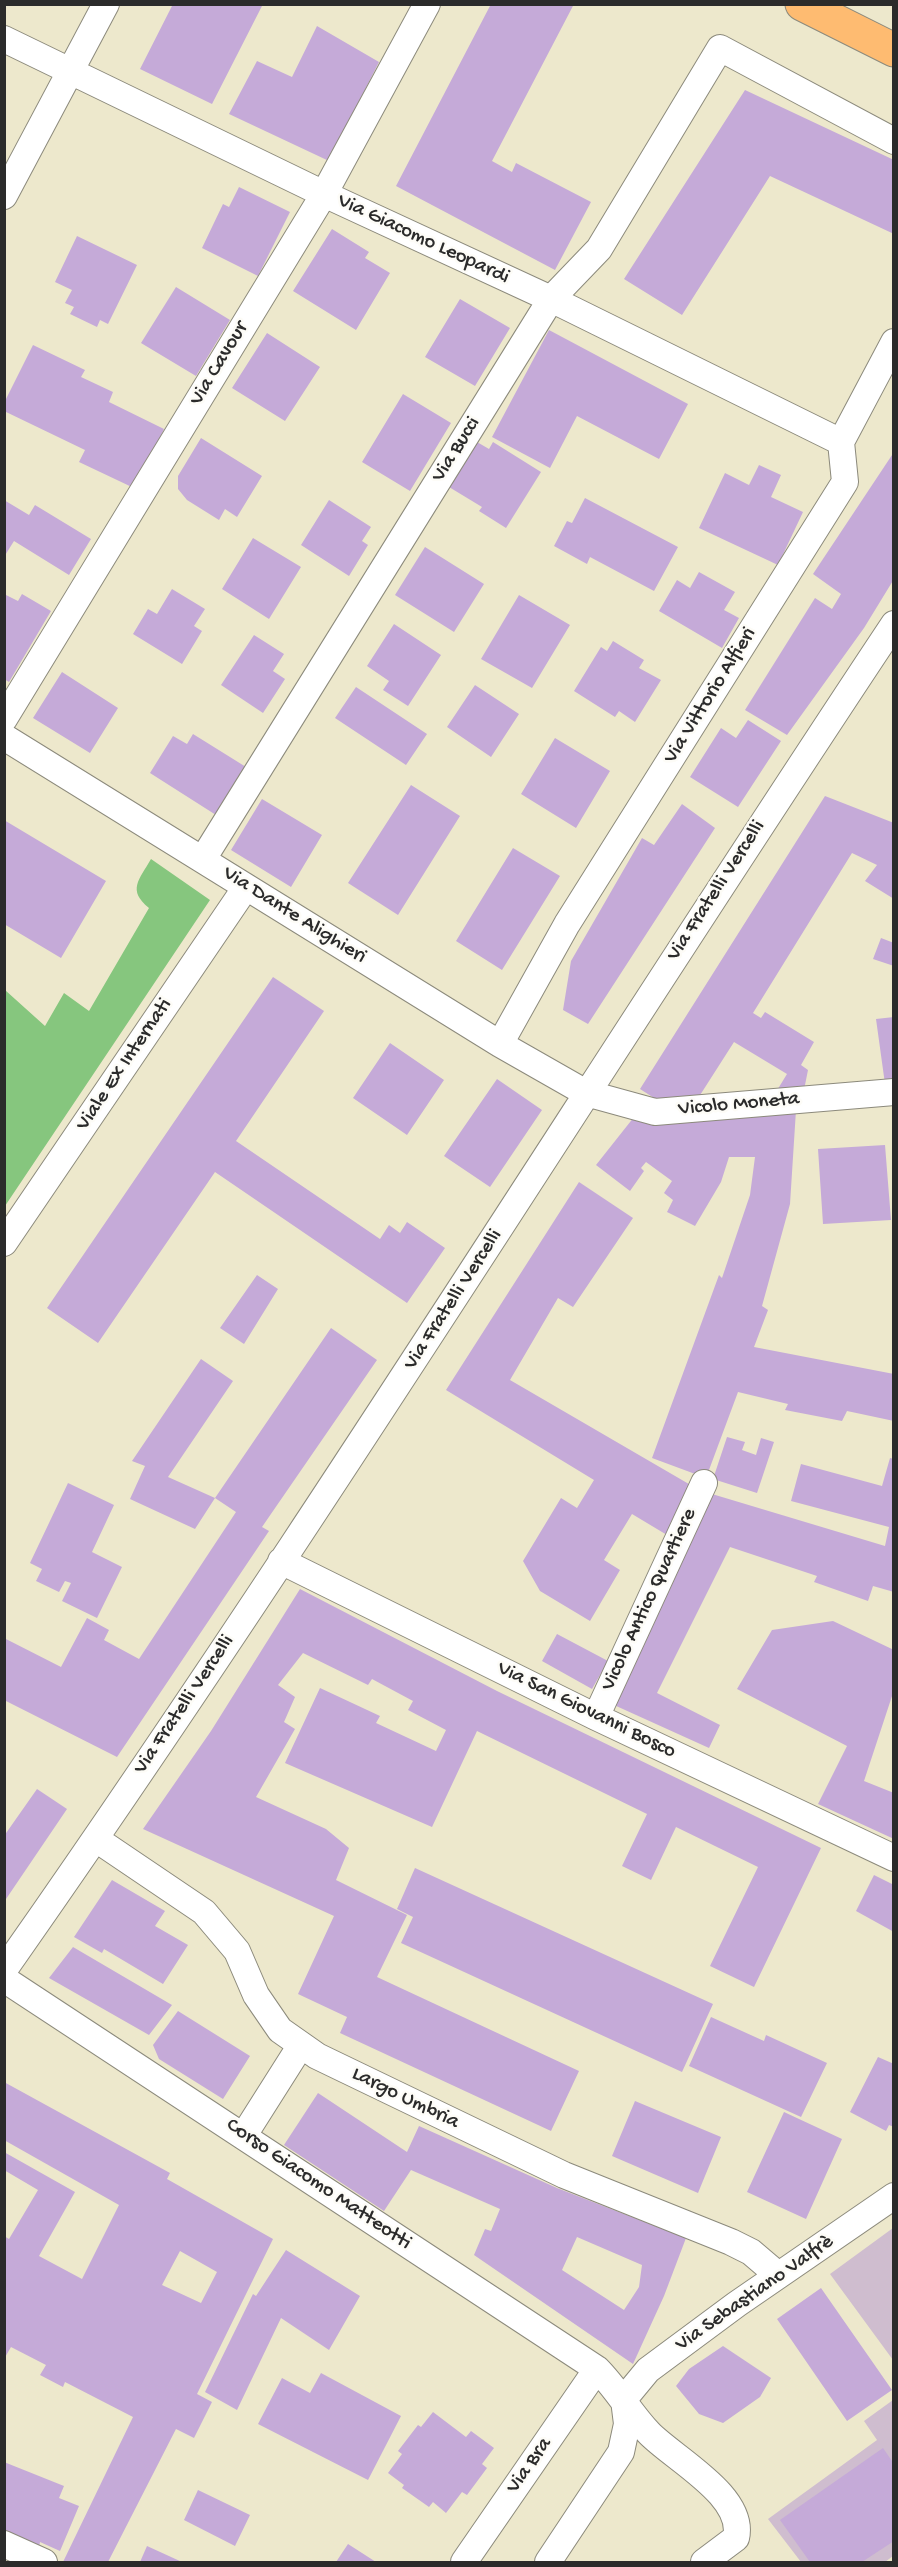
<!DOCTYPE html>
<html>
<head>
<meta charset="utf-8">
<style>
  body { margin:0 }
  #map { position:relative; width:898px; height:2567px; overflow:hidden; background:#ede8cc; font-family:"Gochi Hand",sans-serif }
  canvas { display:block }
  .frame { position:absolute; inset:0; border:6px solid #2b2b2b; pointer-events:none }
</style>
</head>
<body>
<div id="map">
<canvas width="898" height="2567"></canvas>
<div class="frame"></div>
</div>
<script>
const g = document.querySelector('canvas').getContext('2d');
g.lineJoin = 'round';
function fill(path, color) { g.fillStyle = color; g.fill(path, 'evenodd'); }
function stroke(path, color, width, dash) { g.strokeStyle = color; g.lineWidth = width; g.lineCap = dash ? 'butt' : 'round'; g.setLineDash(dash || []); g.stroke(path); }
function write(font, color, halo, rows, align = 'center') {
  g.font = font + ' "Gochi Hand",sans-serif'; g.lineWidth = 5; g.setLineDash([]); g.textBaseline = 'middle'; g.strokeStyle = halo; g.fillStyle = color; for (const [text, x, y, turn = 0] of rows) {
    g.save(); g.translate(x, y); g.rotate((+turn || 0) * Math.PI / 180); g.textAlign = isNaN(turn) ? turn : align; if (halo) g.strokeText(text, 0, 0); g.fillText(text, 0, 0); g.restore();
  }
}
const industrial = new Path2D(`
  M893 2228V2360L830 2274Z
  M893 2400V2556L885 2562H801L768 2519 877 2440 864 2421Z`);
const green = new Path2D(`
  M151 859 210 900 5 1206V990L45 1026 64 993 89 1011 149 908C127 890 139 880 151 859Z`);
const building = new Path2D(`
  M173 4H263L212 104 140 69Z
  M491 4H574L492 161 512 172 516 163 591 202 555 270 396 186Z
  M317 26 379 62 329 161 229 114 257 61 292 77Z
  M745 90 894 160V234L770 176 682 315 624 279Z
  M239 187 290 212 258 276 202 248 223 204 229 207Z
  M332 229 369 252 365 258 390 273 356 330 293 291Z
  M77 236 137 265 108 324 100 320 97 327 70 314 74 307 65 303 72 290 55 282Z
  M176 287 230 320 196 376 141 343Z
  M460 299 510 328 475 386 425 357Z
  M549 330 688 404 659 459 577 416 550 468 492 437Z
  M267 333 320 367 285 421 232 388Z
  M33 345 85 370 81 377 113 392 109 402 164 429 136 489 79 462 85 450 4 411V403Z
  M403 394 451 423 410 491 362 462Z
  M201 438 262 476 237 517 225 509 219 520 187 500 178 489V476Z
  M477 442 489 449 493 442 541 472 506 528 479 511 482 507 449 487Z
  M894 452V579L864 628 787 735 745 710 815 598 832 609 841 594 813 574Z
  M759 465 781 475 771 497 803 512 778 565 699 528 725 473 749 485Z
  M585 498 678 547 654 591 590 557 587 564 554 546 567 521 572 523Z
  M4 500 29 515 35 505 91 539 69 575 14 541 4 557Z
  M329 500 371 527 362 541 368 545 349 576 301 545Z
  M253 538 301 567 269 619 222 589Z
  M425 547 484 584 454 632 395 595Z
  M699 572 735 592 724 610 739 618 722 648 659 611 677 580 690 588Z
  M172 589 205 609 194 626 202 631 182 664 133 634 148 609 157 614Z
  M4 594 18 601 22 594 51 611 9 682 4 679Z
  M519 595 570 625 532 688 481 659Z
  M394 624 441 655 408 706 383 690 389 681 367 666Z
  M254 635 284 654 273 671 285 679 263 713 221 685Z
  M613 641 644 660 639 668 661 680 635 722 619 711 615 717 574 691 601 647 607 651Z
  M62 672 118 708 90 753 33 718Z
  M475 685 519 714 491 757 447 727Z
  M356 687 427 734 406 765 335 718Z
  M748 720 781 741 738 807 690 777 721 728 736 738Z
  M193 734 246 767 216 815 150 773 173 736 187 744Z
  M555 738 610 771 576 828 521 794Z
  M411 785 460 816 398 915 348 883Z
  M825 796 894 823V899L865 881 877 865 852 853 753 1013 761 1018 765 1012 814 1042 801 1065 808 1070 804 1090 776 1092 787 1074 734 1042 695 1103H662L640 1089Z
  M262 799 322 835 291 887 231 850Z
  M682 804 715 828 588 1024 563 1010 571 961 642 838 654 845Z
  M4 820 106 881 61 958 4 924Z
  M513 848 560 876 502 970 456 941Z
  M881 938 894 943V966L873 959Z
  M273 977 324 1011 236 1141 380 1239 389 1225 400 1233 407 1222 445 1248 407 1303 215 1172 98 1343 47 1308Z
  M894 1017V1083L885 1084 876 1019Z
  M390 1043 444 1080 407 1135 353 1098Z
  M497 1079 542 1110 490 1187 444 1156Z
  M796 1110 790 1204 762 1306 768 1310 754 1347 894 1374V1421L847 1411 842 1421 785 1410 788 1404 738 1392 706 1478 652 1458 719 1275 722 1278 750 1195 755 1157H729L721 1182 695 1226 667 1212 673 1200 664 1193 672 1181 646 1162 641 1168 644 1171 630 1191 596 1165 638 1112Z
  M885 1145 891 1220 823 1224 818 1149Z
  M579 1182 633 1218 573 1307 558 1298 510 1380 694 1487 672 1538 632 1514 604 1560 620 1570 590 1621 540 1591 523 1561 561 1498 577 1508 594 1480 446 1390Z
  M257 1275 278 1289 244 1344 220 1328Z
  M331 1328 377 1360 262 1527 269 1531 117 1757 4 1700V1638L61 1667 87 1618 109 1630 104 1640 139 1659 236 1512 215 1498 195 1529 130 1499 145 1466 132 1461 201 1359 233 1381 168 1477 215 1498Z
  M727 1437 745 1442 742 1450 756 1455 761 1438 774 1442 757 1493 713 1479Z
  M890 1458 894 1459V1592L873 1586 868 1601 814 1582 817 1576 730 1547 657 1693 720 1725 709 1748 614 1705 712 1494 885 1546 889 1527 791 1501 801 1464 882 1486Z
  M68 1483 114 1505 92 1552 122 1567 97 1618 62 1601 71 1583 65 1581 59 1592 36 1581 42 1569 30 1563Z
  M300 1589 497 1691 821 1848 754 1987 710 1966 758 1867 676 1827 651 1880 622 1866 647 1814 477 1731 432 1827 285 1763 320 1688 380 1716 376 1723 436 1751 446 1730 408 1710 413 1701 372 1679 368 1685 303 1653 278 1685 295 1697 284 1722 295 1729 256 1797 326 1829 349 1848 336 1880 407 1915 377 1977 579 2071 551 2131 340 2033 347 2017 298 1994 334 1916 143 1829 211 1731Z
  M833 1621 894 1650V1690L864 1781 894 1793V1839L818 1804 847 1746 737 1689 772 1630Z
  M557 1634 608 1661 592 1689 542 1661Z
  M37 1789 67 1809 4 1902V1836Z
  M415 1868 713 2004 682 2072 401 1943 413 1917 397 1909Z
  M874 1875 894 1885V1932L856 1911Z
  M112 1880 165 1911 155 1926 188 1945 163 1984 104 1949 102 1953 74 1937Z
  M73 1947 172 2005 149 2035 49 1978Z
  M178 2011 250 2056 223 2099 159 2059 153 2045Z
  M711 2017 764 2041 766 2035 827 2063 801 2117 689 2066Z
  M878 2057 894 2064V2127L889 2125 886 2131 850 2112Z
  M4 2082 170 2173 167 2179 273 2239 197 2394 212 2402 194 2438 176 2429 108 2562H63L133 2417 65 2382 63 2387 40 2375 46 2365 11 2347 4 2359V2236L9 2239 38 2190 4 2170V2152L75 2192 39 2256 82 2279 119 2205 4 2140ZM180 2251 217 2272 201 2303 162 2285Z
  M318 2093 407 2152 419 2126 557 2188 686 2238 664 2296 633 2364 474 2255 485 2229 491 2231 500 2209 411 2170 384 2211 284 2145ZM577 2237 642 2265 639 2287 624 2310 562 2270Z
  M635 2101 721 2137 698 2193 612 2156Z
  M784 2112 842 2139 806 2219 747 2192Z
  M286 2250 360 2296 329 2350 281 2318 237 2410 205 2392 253 2294 256 2296Z
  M821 2288 892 2390 847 2421 777 2319Z
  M723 2346 771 2378 760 2397 723 2423 699 2414 676 2386 689 2369Z
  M321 2373 401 2416 368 2480 258 2424 282 2378 310 2393Z
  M433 2412 466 2437 471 2431 494 2448 482 2464 487 2468 467 2495 462 2492 446 2513 433 2502 429 2507 402 2488 404 2485 388 2473 402 2454 398 2451 418 2425 421 2427Z
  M883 2448 894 2464V2541L862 2562H810L780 2520Z
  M4 2462 64 2486 59 2498 79 2506 60 2551 40 2542 39 2547 4 2534Z
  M198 2490 250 2515 235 2546 184 2520Z
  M348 2544 376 2562H336Z
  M147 2546 182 2562H140Z`);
const street = new Path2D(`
  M4 39 324 194 551 299 841 442
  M4 196 106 4
  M4 719 324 194 427 4
  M4 737 500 1044 586 1093 655 1112 894 1092
  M203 859 551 299 599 249 720 48 894 141
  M500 1044 567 924 845 482 841 442 894 342
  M4 1243 246 887
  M281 1561 596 1717 894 1858
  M596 1717 704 1483
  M96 1839 204 1912 237 1951 256 1995 280 2030 317 2056 564 2175 731 2242 751 2252 778 2275
  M4 1970C313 1530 596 1072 894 624
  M4 1979 597 2369C617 2389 630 2413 649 2433 674 2459 746 2496 736 2538L704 2562
  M244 2135 301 2045
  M624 2399 648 2370 737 2304 894 2196
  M4 2544 44 2562
  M464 2562 597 2369
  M548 2562 621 2452 627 2424 624 2400`);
const primary = new Path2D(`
  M802 4 894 50`);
const streetNames = [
  ["Via Giacomo Leopardi",423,240,25],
  ["Via Cavour",220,364,-59],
  ["Via Bucci",457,450,-58],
  ["Via Vittorio Alfieri",711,696,-58],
  ["Via Fratelli Vercelli",717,891,-57],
  ["Via Dante Alighieri",294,916,32],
  ["Viale Ex Internati",125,1065,-56],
  ["Vicolo Moneta",739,1105,-5],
  ["Via Fratelli Vercelli",454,1300,-57],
  ["Vicolo Antico Quartiere",650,1600,-65],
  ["Via Fratelli Vercelli",185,1705,-56],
  ["Via San Giovanni Bosco",586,1711,26],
  ["Largo Umbria",405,2099,26],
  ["Corso Giacomo Matteotti",318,2185,34],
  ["Via Sebastiano Valfrè",755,2294,-35],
  ["Via Bra",530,2466,-55]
];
fill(industrial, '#cfbdcf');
fill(green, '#86c67e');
fill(building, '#c5aad8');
stroke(street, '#8c8a7c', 28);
stroke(primary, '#8c8a7c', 35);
stroke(street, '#fff', 26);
stroke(primary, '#febb71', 33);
write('21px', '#2b2b2b', '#fdfcf7', streetNames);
</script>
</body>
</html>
